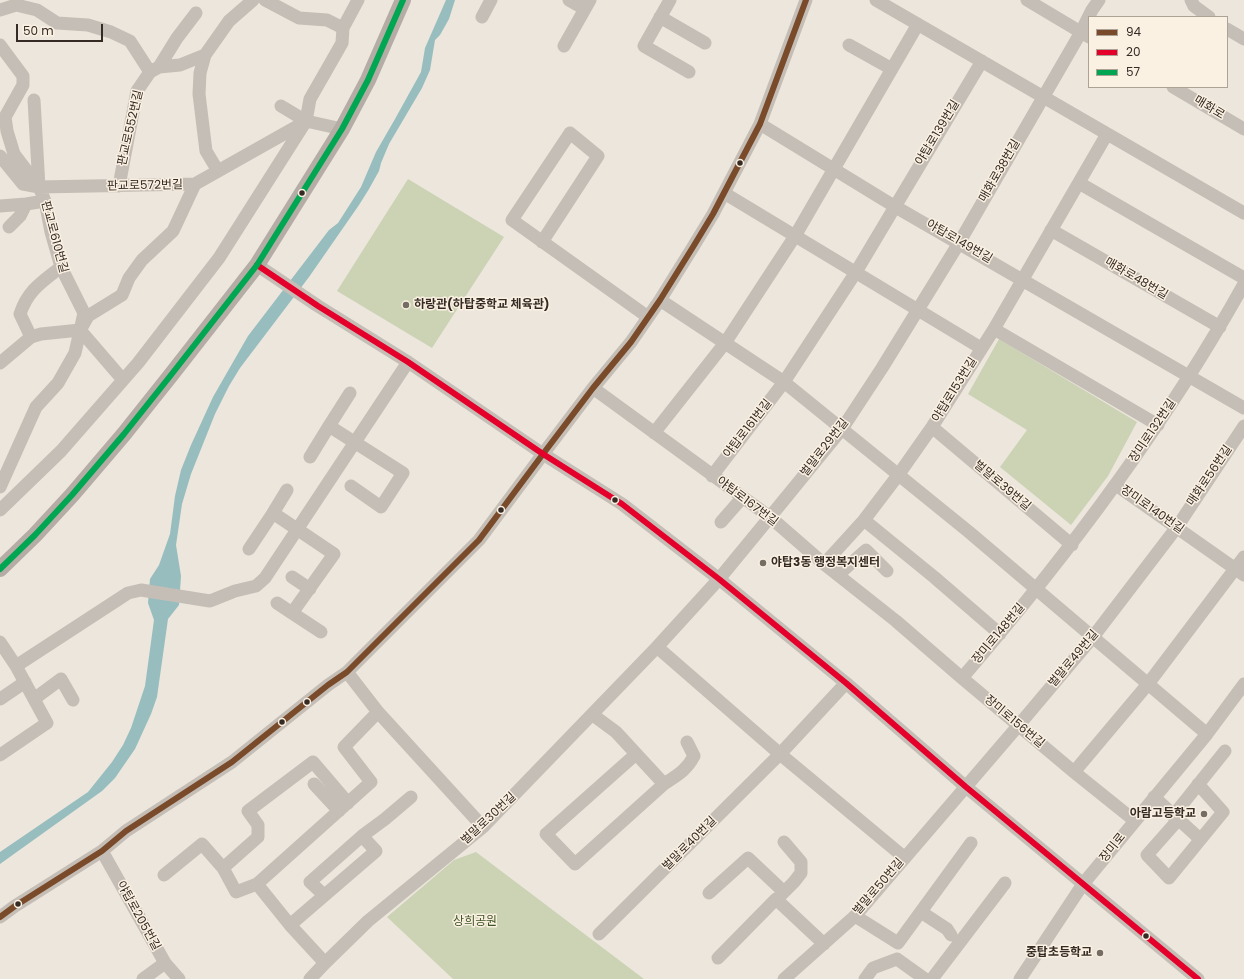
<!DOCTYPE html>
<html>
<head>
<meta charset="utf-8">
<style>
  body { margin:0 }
  #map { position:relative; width:1244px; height:979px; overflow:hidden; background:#ece6dc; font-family:Poppins,sans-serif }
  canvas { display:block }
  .legend { position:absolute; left:1088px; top:16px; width:140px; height:72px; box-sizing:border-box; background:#fbf1e2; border:1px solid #aca296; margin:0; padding:5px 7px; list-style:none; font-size:12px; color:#352b24 }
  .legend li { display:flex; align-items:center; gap:8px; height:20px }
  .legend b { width:20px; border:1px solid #aca296 }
  .scale { position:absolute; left:16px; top:24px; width:87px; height:18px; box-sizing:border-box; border:2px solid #352b24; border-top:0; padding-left:5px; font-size:12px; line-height:14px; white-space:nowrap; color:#352b24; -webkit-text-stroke:3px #fbf1e2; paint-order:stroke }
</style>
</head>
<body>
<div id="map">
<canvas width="1244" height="979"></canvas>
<ul class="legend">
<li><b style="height:5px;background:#7a4b2a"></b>94</li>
<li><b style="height:5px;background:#e4002b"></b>20</li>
<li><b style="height:5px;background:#00a651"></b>57</li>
</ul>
<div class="scale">50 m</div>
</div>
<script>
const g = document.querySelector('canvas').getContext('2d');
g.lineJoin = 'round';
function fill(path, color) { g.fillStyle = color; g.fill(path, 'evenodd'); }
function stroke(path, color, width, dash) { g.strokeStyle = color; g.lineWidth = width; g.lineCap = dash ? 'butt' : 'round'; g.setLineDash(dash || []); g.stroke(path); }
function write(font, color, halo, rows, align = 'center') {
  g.font = font + ' Poppins,"Noto Sans KR",sans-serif'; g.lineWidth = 3; g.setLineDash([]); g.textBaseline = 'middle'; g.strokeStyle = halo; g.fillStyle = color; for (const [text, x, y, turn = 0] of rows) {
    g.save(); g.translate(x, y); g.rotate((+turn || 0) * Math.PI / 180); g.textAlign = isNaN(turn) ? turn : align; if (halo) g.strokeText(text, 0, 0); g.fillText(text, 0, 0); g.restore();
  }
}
const green = new Path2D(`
  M408 179 504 237 432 348 337 291Z
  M999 339 1137 422 1108 476 1071 525 1000 467 1027 430 968 394Z
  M476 852 644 979H453L387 917 454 860Z`);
const water = new Path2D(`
  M446 0H455L449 19 440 35 435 40 430 70 422 88 389 144 381 163 379 171 369 189 359 205 309 277 240 368 229 386 215 414 191 474 182 504 176 545 181 576 179 605 168 619 157 697 151 714 135 749 115 778 102 791 0 864V852L88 792 112 762 123 745 131 728 145 686 154 620 148 603 150 579 159 565 170 534 175 496 181 470 191 445 213 397 248 336 329 230 338 223 361 187 376 152 395 119 421 72 425 48Z`);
const minor = new Path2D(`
  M265 0 299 18 327 20 343 28
  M569 0 585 9
  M670 0 644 46 689 72
  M876 0 1244 213
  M1027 0 1089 37
  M1191 0 1194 6 1209 17
  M0 10 16 5 37 10 57 23 88 25 111 32 130 41 150 72
  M482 17 491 0
  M660 17 705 43
  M1227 29 1244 39
  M0 45 23 76V85L5 117 7 131 14 154 39 187 45 201 51 232 61 267 84 313 75 353 58 383 36 407 0 487
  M849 45 892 69
  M564 46 590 0
  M205 55 200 73 199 94 206 151 218 171
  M159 67 177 38 196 13
  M1173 87 1244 129
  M34 100 39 187
  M281 106 306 121
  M306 121 310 99 342 43 343 28 358 0
  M760 124 894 206 1244 408
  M0 156 23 184 39 187 195 184 305 122
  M1079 183 1244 278
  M119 186 137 91 150 72 159 67 180 65 205 55 229 21 253 0
  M724 193 981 348
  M0 206 26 204 45 201
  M9 227 20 216 26 204
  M1051 230 1220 327
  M542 242 598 156 570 133 512 220 648 317
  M257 265 318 306 408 362 543 454 622 504 719 579 846 683 966 787 1198 979
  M660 300 784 382 969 532 1207 734
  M83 325 88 316 122 295 129 278 142 260 173 231 195 184
  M994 329 1158 425
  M80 330 123 380
  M31 337 20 314C28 290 42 282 61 267
  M0 363 31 337 41 334 80 330
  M593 388 770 517 824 564 896 621 962 678 1074 772 1135 821
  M329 426 350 393
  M932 427 1072 545
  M654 433 725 343 795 236 918 24
  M310 457 329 426 403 473 381 507 351 486
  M712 476 784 382 856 272 982 61
  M1116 485 1244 575
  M0 510 61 451 138 363 219 258 306 121 342 129
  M273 513 287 490
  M864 520 934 577 1000 634
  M721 522 742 498
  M249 549 273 513 334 554 292 613 321 632
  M824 564 864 520 899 474 932 427 994 329 1107 134
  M838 575 866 550 887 571
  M292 577 310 589
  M277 603 292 613
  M0 642 16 666 128 593 141 590 210 601 235 591 256 586 265 578 408 362
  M657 647 780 754 905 858
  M347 672 378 712 483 827
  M962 678C1068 555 1165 426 1244 284
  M0 699 25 682
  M34 699 61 679 73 700
  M593 715 616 732 664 784 575 864 546 834 636 754
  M0 755 47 723 16 666
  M1074 772 1148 684 1244 557
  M314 784 339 811
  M664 784C677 775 686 771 694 756L687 742
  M1154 797 1200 839
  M1173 816 1225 751
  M1178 820 1147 855 1169 878 1223 812 1198 784
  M102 851 165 963 179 979
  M223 868 236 892 257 884
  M164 875 202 844 223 868 258 837V825L248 811 313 762 348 803
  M709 893 748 858 784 892
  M324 895 310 882 362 836 385 819 411 797
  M779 897 794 882 801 873V862L784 842
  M921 912 947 929 951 935
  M855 916 898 943 971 843
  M0 917 15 906 102 851 126 831 232 762 328 685 347 672 479 540 543 454 593 388 631 342 660 300 693 247 713 214 760 124 806 0
  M290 925 376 851 362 836
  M599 934 780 754 846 683
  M718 958 776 899 824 944
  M897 959 925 979
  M325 963 290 925 257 884 371 782 344 747 378 712
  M143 979 165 963
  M310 979 325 963 368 921 483 827 657 647 719 579 770 517 842 429 882 368 959 243 1081 32 1092 10 1099 0
  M784 979 855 916 1018 726 1093 637 1177 527 1244 426
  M865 979 873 968 897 959
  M932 979 1005 883
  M1020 979 1083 884 1207 734 1244 684`);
const major = new Path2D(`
  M0 569 35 535 72 495 124 434 171 375 257 265 342 129 368 80 403 0`);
const bus1 = new Path2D(`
  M0 917 15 906 102 851 126 831 232 762 328 685 347 672 479 540 543 454 593 388 631 342 660 300 693 247 713 214 760 124 806 0`);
const bus2 = new Path2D(`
  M257 265 318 306 408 362 543 454 622 504 719 579 846 683 966 787 1198 979`);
const bus3 = new Path2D(`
  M0 569 35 535 72 495 124 434 171 375 257 265 342 129 368 80 403 0`);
const markers = [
  [740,163,3.5,"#352b24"],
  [302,193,3.5,"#352b24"],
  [406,305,4,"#756c64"],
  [615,500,3.5,"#352b24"],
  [501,510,3.5,"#352b24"],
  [763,563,4,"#756c64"],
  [307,702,3.5,"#352b24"],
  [282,722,3.5,"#352b24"],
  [1204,814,4,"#756c64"],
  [18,904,3.5,"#352b24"],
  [1146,936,3.5,"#352b24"],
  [1100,953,4,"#756c64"]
];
const streetNames = [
  ["매화로",1209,108,31],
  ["판교로552번길",131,128,-77],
  ["야탑로139번길",938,133,-59],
  ["매화로38번길",1000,171,-60],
  ["판교로572번길",145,186,-1],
  ["판교로610번길",54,237,75],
  ["야탑로149번길",959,242,30],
  ["매화로48번길",1136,279,30],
  ["야탑로153번길",955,390,-58],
  ["야탑로161번길",748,429,-52],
  ["장미로132번길",1153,431,-56],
  ["벌말로29번길",825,448,-52],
  ["매화로56번길",1210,476,-56],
  ["벌말로39번길",1002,486,40],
  ["야탑로167번길",747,502,37],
  ["장미로140번길",1152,510,35],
  ["장미로148번길",999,634,-50],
  ["벌말로49번길",1074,659,-50],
  ["장미로156번길",1014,722,40],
  ["벌말로30번길",489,819,-43],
  ["벌말로40번길",690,844,-45],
  ["장미로",1113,848,-51],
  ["벌말로50번길",879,887,-49],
  ["야탑로205번길",138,916,61]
];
const poiNames = [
  ["하랑관(하탑중학교 체육관)",414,305],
  ["야탑3동 행정복지센터",771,563],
  ["아람고등학교",1196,814,"right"],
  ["중탑초등학교",1092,953,"right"]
];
const parkNames = [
  ["상희공원",475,922]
];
fill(green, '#ccd3b4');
fill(water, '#97bdbf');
stroke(minor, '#c5beb6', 13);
stroke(major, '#b4aca5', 16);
stroke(bus1, '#7a4b2a', 6);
stroke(bus2, '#e4002b', 6);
stroke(bus3, '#00a651', 6);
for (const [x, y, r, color] of markers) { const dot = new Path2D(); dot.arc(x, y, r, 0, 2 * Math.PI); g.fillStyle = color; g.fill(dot); stroke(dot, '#fbf1e2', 1.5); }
write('12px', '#352b24', '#fbf1e2', streetNames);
write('bold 12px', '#352b24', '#fbf1e2', poiNames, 'left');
write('12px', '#415626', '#fbf1e2', parkNames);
</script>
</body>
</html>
